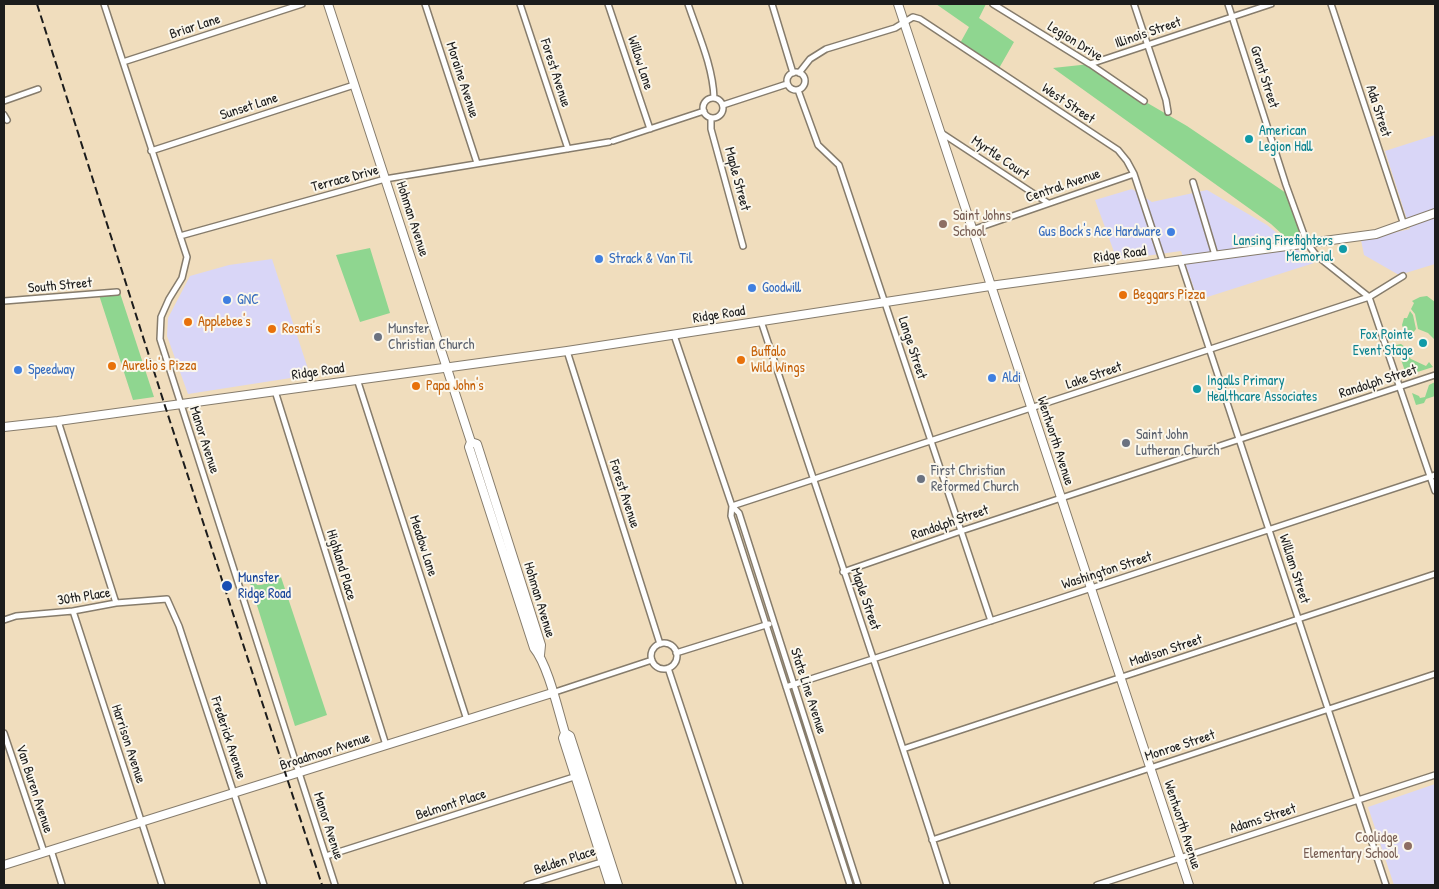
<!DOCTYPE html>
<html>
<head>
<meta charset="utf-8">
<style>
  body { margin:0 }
  #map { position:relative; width:1439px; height:889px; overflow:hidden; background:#f0ddbd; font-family:"Patrick Hand",sans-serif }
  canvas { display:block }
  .frame { position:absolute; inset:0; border:5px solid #1c1c1c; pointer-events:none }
</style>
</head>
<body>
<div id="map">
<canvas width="1439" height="889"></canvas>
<div class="frame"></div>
</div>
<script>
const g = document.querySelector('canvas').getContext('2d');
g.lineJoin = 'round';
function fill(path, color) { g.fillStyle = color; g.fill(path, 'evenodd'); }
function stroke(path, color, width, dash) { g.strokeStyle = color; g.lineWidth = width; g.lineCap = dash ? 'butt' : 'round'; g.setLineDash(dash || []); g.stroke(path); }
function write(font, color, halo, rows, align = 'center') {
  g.font = font + ' "Patrick Hand",sans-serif'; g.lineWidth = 4; g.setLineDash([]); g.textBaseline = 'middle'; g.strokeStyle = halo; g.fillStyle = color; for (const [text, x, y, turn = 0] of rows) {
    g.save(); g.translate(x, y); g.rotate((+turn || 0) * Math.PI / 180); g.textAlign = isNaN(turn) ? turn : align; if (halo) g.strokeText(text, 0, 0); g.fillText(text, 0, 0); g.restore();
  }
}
const built = new Path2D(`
  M1435 135V264L1399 275 1364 255 1361 240 1410 229 1385 151Z
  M1132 189 1152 202 1207 190 1267 225 1314 263 1198 300 1181 251 1117 260 1095 200Z
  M272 259 310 375 188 394 167 336 168 318 190 276 229 265Z
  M1435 784V885H1394L1368 807Z`);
const green = new Path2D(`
  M936 4H986L979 18 1014 42 998 70 959 45 969 27Z
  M1090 64 1144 101 1187 126 1286 193 1299 227V234L1296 237 1284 239 1283 235 1271 224 1053 68Z
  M370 248 390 313 360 322 336 255Z
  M120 293 154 397 133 400 99 295Z
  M1427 296 1435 302V340L1428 333 1418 329 1415 314 1411 309 1414 303 1412 301 1420 297Z
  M1410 311 1413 315 1416 329 1409 338 1406 337 1402 325 1404 318H1407Z
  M1401 344 1405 347 1402 350 1411 359 1426 366 1429 362 1433 367 1408 375 1406 374 1396 345Z
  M1435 382V396L1426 399 1424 403 1416 405 1412 393 1419 396 1420 398 1425 397 1429 385Z
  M278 574H280L327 715 295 726 249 580 254 578 257 585H261L275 581Z`);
const street = new Path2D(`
  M104 4 187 257 182 278 169 299 161 317 160 339 335 885
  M425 4 477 163
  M520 4 568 149
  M608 4 650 129
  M688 4C698 34 713 66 714 98
  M772 4 793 73
  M993 4 1090 64 1144 101
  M1134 4 1166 100 1168 112
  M1228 4 1286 185 1307 243 1316 255 1369 297 1435 491
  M1331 4 1404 225
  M123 62 302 4
  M1090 64 1271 4
  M787 81a9 9 0 1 1 18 0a9 9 0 1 1-18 0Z
  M799 73 810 59 826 49 895 28 913 17 920 19 1118 150 1127 161 1134 174 1163 262
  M798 90 818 145 839 165 991 621
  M703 108a10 10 0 1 1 20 0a10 10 0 1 1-20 0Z
  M4 101 38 89
  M723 105 787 84
  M4 115 7 120
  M711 118V129L743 246
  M940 132 1048 203
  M613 141 704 111
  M151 151 354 85
  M1193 182 1215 255
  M972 230 1134 174
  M180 236 385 179 609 142
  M1180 260 1386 885
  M4 301 117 292
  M761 321C823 509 887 696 947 885
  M674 335 732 506 731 516 850 885
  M567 351 660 644
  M357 379 467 720
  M275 391 386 745
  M58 421 116 603
  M732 506 1369 297 1403 276
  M732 506 739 513 858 885
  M843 572 961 531 1435 375
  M73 611 162 885
  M4 620 16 616 73 611 116 603 167 599 179 626 264 885
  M651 656a13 13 0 1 1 26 0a13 13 0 1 1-26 0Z
  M676 653 769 624
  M668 668 740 885
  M786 687 1043 604 1435 475
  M552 693 652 660
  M4 733 44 852
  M903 749 1435 574
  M932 840 1435 674
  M51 850 62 885
  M326 856 577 776
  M527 885 605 861
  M1097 885 1435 775`);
const secondary = new Path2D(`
  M328 4 471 442 469 447 534 648C548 665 558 710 565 733L563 738 610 885
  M898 4 1189 885
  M471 442 477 444 541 645 540 655
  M565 733 570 736 618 885
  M4 865 552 693`);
const primary = new Path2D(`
  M4 427 58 421 567 351 990 286 1376 234 1435 213`);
const rail = new Path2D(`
  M37 4 165 406 322 885`);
const markers = [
  [1249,139,5,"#0f9aa8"],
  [943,224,5,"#8d6e63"],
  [1171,232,5,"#3f7fe0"],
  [1343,249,5,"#0f9aa8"],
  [599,259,5,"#3f7fe0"],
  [752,288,5,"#3f7fe0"],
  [1123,295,5,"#e8710a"],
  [227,300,5,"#3f7fe0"],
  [188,322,5,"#e8710a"],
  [272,329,5,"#e8710a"],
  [378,337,5,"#6b7280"],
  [1423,343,5,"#0f9aa8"],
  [741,360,5,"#e8710a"],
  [112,366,5,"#e8710a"],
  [18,370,5,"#3f7fe0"],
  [992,378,5,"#3f7fe0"],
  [416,386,5,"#e8710a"],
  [1197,389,5,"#0f9aa8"],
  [1126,443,5,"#6b7280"],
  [921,479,5,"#6b7280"],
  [227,586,6,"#1a4fb4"],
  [1408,846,5,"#8d6e63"]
];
const streetNames = [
  ["Briar Lane",195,27,-18],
  ["Illinois Street",1148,33,-19],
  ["Legion Drive",1075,42,32],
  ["Willow Lane",640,63,72],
  ["Forest Avenue",555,73,72],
  ["Grant Street",1264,77,72],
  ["Moraine Avenue",462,80,72],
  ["West Street",1068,104,34],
  ["Sunset Lane",249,107,-18],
  ["Ada Street",1378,111,72],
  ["Myrtle Court",1000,158,34],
  ["Terrace Drive",345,179,-15],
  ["Maple Street",737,179,75],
  ["Central Avenue",1063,186,-19],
  ["Hohman Avenue",412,219,72],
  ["Ridge Road",1120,255,-8],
  ["South Street",60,286,-5],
  ["Ridge Road",719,315,-9],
  ["Lange Street",912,348,72],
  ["Ridge Road",318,372,-8],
  ["Lake Street",1094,376,-19],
  ["Randolph Street",1378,382,-18],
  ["Manor Avenue",204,440,72],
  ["Wentworth Avenue",1055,441,72],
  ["Forest Avenue",624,494,72],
  ["Randolph Street",950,523,-19],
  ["Meadow Lane",423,546,72],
  ["Highland Place",341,565,73],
  ["William Street",1294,569,72],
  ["Washington Street",1107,571,-18],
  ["30th Place",84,597,-9],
  ["Maple Street",865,599,71],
  ["Hohman Avenue",539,600,73],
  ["Madison Street",1166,651,-18],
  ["State Line Avenue",808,691,72],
  ["Frederick Avenue",228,738,72],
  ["Harrison Avenue",128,744,72],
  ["Monroe Street",1180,746,-18],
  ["Broadmoor Avenue",325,752,-18],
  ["Van Buren Avenue",34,789,72],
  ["Belmont Place",451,805,-18],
  ["Adams Street",1263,819,-18],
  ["Wentworth Avenue",1182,825,72],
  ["Manor Avenue",328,826,72],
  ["Belden Place",565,861,-18]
];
const cultureNames = [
  ["American",1259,131],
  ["Legion Hall",1259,147],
  ["Lansing Firefighters",1333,241,"right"],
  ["Memorial",1333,257,"right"],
  ["Fox Pointe",1413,335,"right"],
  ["Event Stage",1413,351,"right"],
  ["Ingalls Primary",1207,381],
  ["Healthcare Associates",1207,397]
];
const educationNames = [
  ["Saint Johns",953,216],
  ["School",953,232],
  ["Coolidge",1398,838,"right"],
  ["Elementary School",1398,854,"right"]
];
const shopNames = [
  ["Gus Bock's Ace Hardware",1161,232,"right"],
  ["Strack & Van Til",609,259],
  ["Goodwill",762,288],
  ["GNC",237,300],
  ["Speedway",28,370],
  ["Aldi",1002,378]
];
const foodNames = [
  ["Beggars Pizza",1133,295],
  ["Applebee's",198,322],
  ["Rosati's",282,329],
  ["Buffalo",751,352],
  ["Wild Wings",751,368],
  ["Aurelio's Pizza",122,366],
  ["Papa John's",426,386]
];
const worshipNames = [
  ["Munster",388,329],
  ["Christian Church",388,345],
  ["Saint John",1136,435],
  ["Lutheran Church",1136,451],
  ["First Christian",931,471],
  ["Reformed Church",931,487]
];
const transitNames = [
  ["Munster",238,578],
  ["Ridge Road",238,594]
];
fill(built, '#d9d6f7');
fill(green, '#8fd690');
stroke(street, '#867c6c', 8);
stroke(secondary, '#867c6c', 10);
stroke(primary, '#867c6c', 10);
stroke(street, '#fff', 5);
stroke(secondary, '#fff', 8);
stroke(primary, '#fff', 8);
stroke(rail, '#1c1c1c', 2, [8, 4]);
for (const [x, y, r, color] of markers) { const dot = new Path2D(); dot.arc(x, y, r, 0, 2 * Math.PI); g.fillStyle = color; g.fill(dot); stroke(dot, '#fbf7ec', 2); }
write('14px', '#1c1c1c', '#fbf7ec', streetNames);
write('14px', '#0d838f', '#fbf7ec', cultureNames, 'left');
write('14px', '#785e54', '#fbf7ec', educationNames, 'left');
write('14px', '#366cbe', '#fbf7ec', shopNames, 'left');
write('14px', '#c56008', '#fbf7ec', foodNames, 'left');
write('14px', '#5b616d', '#fbf7ec', worshipNames, 'left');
write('14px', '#164399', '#fbf7ec', transitNames, 'left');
</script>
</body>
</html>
